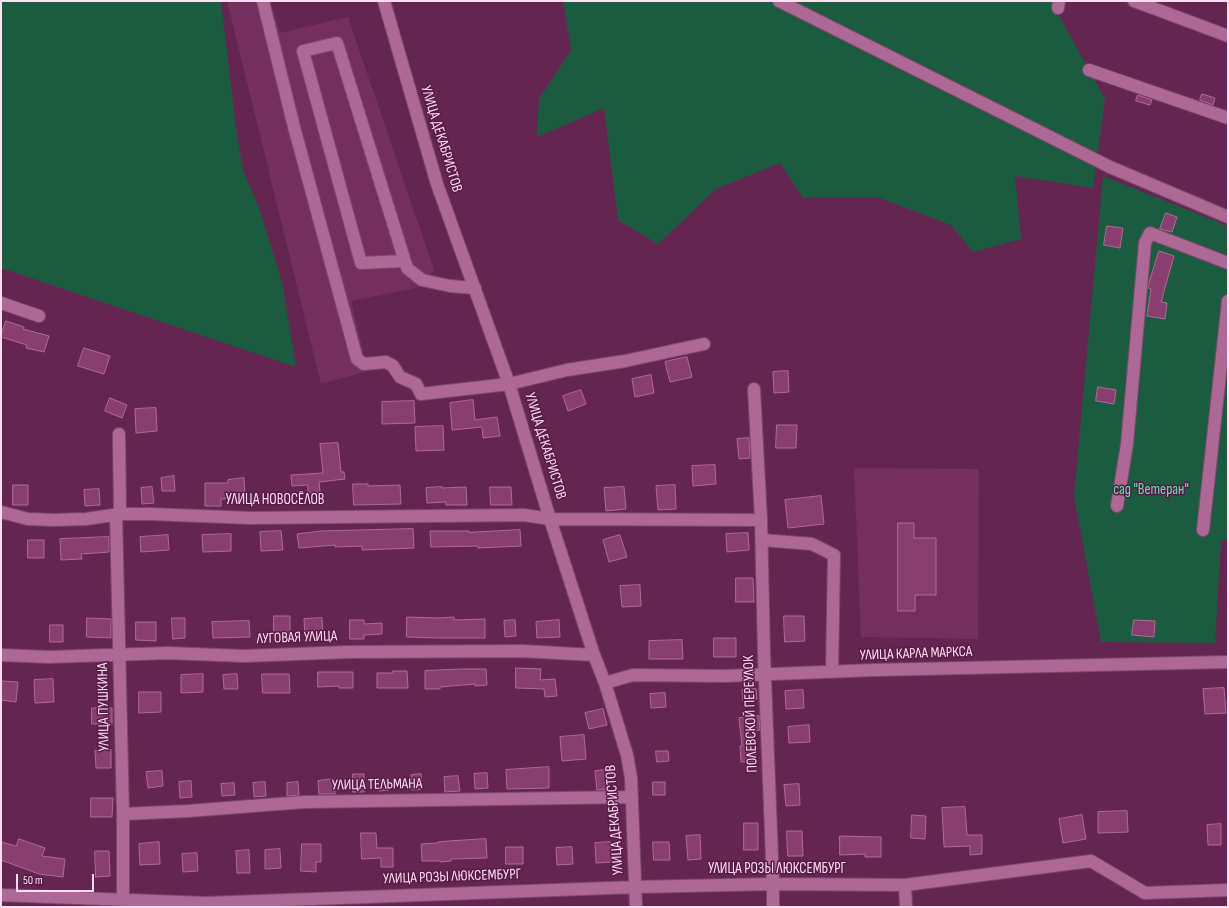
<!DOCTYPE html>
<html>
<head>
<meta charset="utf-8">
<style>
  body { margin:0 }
  #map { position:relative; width:1229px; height:908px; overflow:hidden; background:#642651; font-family:"Sofia Sans Condensed",sans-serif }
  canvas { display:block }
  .frame { position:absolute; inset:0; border:2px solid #ffdff2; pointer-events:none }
  .scale { position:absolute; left:16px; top:874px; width:78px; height:18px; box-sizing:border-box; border:2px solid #ffdff2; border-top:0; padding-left:5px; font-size:12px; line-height:14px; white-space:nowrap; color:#ffdff2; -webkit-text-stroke:3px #581a46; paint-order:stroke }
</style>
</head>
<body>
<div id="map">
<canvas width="1229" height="908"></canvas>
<div class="frame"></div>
<div class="scale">50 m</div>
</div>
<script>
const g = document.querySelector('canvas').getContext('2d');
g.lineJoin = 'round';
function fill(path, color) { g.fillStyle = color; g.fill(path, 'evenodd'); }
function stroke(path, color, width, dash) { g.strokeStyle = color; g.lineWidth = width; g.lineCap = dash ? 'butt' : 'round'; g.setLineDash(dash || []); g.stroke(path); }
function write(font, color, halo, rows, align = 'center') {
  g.font = font + ' "Sofia Sans Condensed",sans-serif'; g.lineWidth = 3; g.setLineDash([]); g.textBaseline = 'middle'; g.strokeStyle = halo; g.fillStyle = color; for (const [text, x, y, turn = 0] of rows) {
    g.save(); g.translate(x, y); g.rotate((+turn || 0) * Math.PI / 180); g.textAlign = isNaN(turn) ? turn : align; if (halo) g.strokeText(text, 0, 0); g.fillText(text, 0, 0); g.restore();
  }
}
const built = new Path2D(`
  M227 1H270L280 33 348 17 434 270 420 287 351 301 368 371 321 384Z
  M854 468 979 469 978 639 861 637Z`);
const green = new Path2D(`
  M1 1H221L236 129 243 170 259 208 282 282 296 367 1 268Z
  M563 1H1051L1105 99 1093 188 1015 176 1021 239 973 252 951 225 877 197 803 198 780 163 716 189 658 244 618 220 604 108 537 137 539 99 571 50Z
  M1103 176 1228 226V539L1221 542 1215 643 1101 642 1074 496Z`);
const building = new Path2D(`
  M1202 94 1215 98 1213 105 1200 100Z
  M1138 95 1152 100 1150 105 1136 101Z
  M1166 213 1177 217 1172 232 1160 229Z
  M1107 226 1123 228 1120 248 1104 245Z
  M1159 251 1174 256 1161 302 1167 303 1165 319 1147 316 1151 289 1148 288Z
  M6 321 24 327 23 329 49 336 44 352 26 348 27 345 1 337Z
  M84 348 110 356 104 374 78 366Z
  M687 357 692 377 670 382 665 362Z
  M788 371 789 392 774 393 773 372Z
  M651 375 654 393 635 397 632 379Z
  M1098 387 1116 390 1114 404 1096 401Z
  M581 390 586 404 568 411 563 396Z
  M110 398 127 405 122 418 105 411Z
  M473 400 475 420 497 417 500 436 483 438 482 427 452 430 450 403Z
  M414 401 415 423 382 424V402Z
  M156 408 157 431 136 433 135 409Z
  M777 425H797L796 448H776Z
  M443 426 444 450 416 451 415 427Z
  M749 438 750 458 739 459 737 439Z
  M338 443 341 472H344L345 479 319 482 320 492 308 493V485L292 486 291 475 323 473 320 444Z
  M715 465 716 484 693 486 692 466Z
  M174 476 175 491H162L161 478Z
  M244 478 245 497 221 499V506H205V483H228V480Z
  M353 484H368V486L400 485 401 504 354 505Z
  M13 485H28V505H13Z
  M675 485 676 509 658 510 656 486Z
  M152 487 154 503 142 504 141 488Z
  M442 487V488L466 487 467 505H446V502L427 503 426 488Z
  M490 487H511L512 505H491Z
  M624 487 626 509 606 511 604 488Z
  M99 489 100 505 85 506 84 490Z
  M821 496 824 524 788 528 785 500Z
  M898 523H914V538H936V595H915V611H898Z
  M413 529 414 548 362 550V546L335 547V545L299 548 297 534 321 531Z
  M520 530 521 546 478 548V546L431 547 430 531H469V532Z
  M281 531 283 550 261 551 260 532Z
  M748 533 749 550 727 552 726 534Z
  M231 534V551L203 552 202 535Z
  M168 535 169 550 141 552 140 537Z
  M620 535 627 557 609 562 603 540Z
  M109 537V552L81 554 82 559 61 560 60 539Z
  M28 540H44V558H28Z
  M736 578H753L754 602H736Z
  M640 585 641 606 622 607 620 586Z
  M274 616H290V636H274Z
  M784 616H804L805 641 785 642Z
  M407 617 437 618 454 617V620L485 619V638H438L407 637Z
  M87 618 111 619V638L87 637Z
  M172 618H185V638L173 639Z
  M322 618 323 636 305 637 304 619Z
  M350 620H364V624L382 623V634L364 635V639H350Z
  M515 620 516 636 505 637 504 621Z
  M559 620 560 637 537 638 536 622Z
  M1134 620 1155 621 1154 637 1132 635Z
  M249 621 250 637 213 638 212 622Z
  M136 622H156V641L136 640Z
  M50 625H63V642H50Z
  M714 638H736V657H714Z
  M682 640 683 659H649V641Z
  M516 668 541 669 540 680 555 679 557 696 545 697 544 689 516 688Z
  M462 669H486L487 685 475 686V684L440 687V689H425V671Z
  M393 671H407L408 688H377V673H393Z
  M318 672H353V688H339V686L318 687Z
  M203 674V692L181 693V675Z
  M237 674 238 689H224L223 675Z
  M262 674H289L290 693H263Z
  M53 679 54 702 35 703 34 680Z
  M2 681 18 682 16 702 1 700Z
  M1224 688 1226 713 1205 714 1203 689Z
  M756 689 757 699 743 701 742 690Z
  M803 690 804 708 786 709 785 691Z
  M139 692H161V712L139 713Z
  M665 693 666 707 651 708 650 694Z
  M92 708H112V724H92Z
  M603 709 607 725 589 729 585 713Z
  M759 716 760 730 754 731 756 761 741 762 740 746H742L739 718Z
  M809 725 810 742 789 743 788 727Z
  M584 735 586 759 562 761 560 737Z
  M111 750V768H96L95 751Z
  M656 751H668L669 761 657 762Z
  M549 767V788L507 789 506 770Z
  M606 770 608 789 597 790 595 771Z
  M162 771 163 786 148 788 146 772Z
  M487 773 488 788 475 789 474 774Z
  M353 774H364V792H353Z
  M421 774 422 789 412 790 411 775Z
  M458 776 460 791 445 792 444 777Z
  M334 779 335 794H319L318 781Z
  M388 779 389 790 379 791 378 780Z
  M191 781 192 797 180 798 179 782Z
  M265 782 266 796 254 797 253 783Z
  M298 782 299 795 287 796V783Z
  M653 782H665V795H653Z
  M234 783 235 795 222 796 221 784Z
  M799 784 800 805 786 806 784 785Z
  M91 798H113L112 817H91Z
  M965 807 967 835H982V854L970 855V846L944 847 942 808Z
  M1127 811 1128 832 1098 833V812Z
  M912 815 926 816 925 839 911 838Z
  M1082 815 1086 839 1063 843 1059 819Z
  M744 823H758V850H744Z
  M1221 824V845H1208L1207 825Z
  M787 831H802L803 856H788Z
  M361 833H376L377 848H393V867H381V858L362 859Z
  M700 835 701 859 688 860 686 836Z
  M840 836 881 837V857H865V854L840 855Z
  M19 839 45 848 42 856 65 859 63 877 39 874 1 860V842L16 846Z
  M486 839 487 858 451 859V861L440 862V861H422L421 844 438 843V842L449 841Z
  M159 842 160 864 140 865 139 844Z
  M610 842 611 862 596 863 595 843Z
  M653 842H669L670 860H654Z
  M302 844H321V862H316V872L301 871Z
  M506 847H523V864H506Z
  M572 847 573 864 557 865 556 848Z
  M280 849 281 868 265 869V850Z
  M249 850 250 873H237L236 851Z
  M95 851H109L110 876 96 877Z
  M197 853 198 871 183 872 182 854Z`);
const minor = new Path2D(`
  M263 1 294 127 357 359 364 364 386 362 393 366 400 377 416 384 421 394 509 384 567 370 625 361 704 344
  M384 1 437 184 509 384 550 519 594 655 605 683 627 755 631 778 636 907
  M779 1 1110 167 1228 217
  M1134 1 1228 36
  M1058 8 1059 1
  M1089 70 1228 118
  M404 261 361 263 303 51 337 43 407 268 422 280 450 286 475 288
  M1 303 39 316
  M754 389 761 520 764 653 773 884V907
  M119 434 120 514
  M1117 506 1127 444 1145 243 1150 233 1228 263
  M1 512 28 519 54 520 86 519 120 514H150L250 518 524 515 550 519 761 520
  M116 515 123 814V899
  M1203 530 1228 301
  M762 540 812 544 834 555 832 672
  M1 655 49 657 168 653 244 656 349 652 522 651 594 655
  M605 683 633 675 724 676 874 670 1228 662
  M123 814 188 811 304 802 632 797
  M905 885 906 907
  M1 895 205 903 636 887 773 884 905 885 1091 861 1145 893 1228 890`);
const streetNames = [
  ["УЛИЦА ДЕКАБРИСТОВ",441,139,73],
  ["УЛИЦА ДЕКАБРИСТОВ",545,446,73],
  ["УЛИЦА НОВОСЁЛОВ",275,500],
  ["ЛУГОВАЯ УЛИЦА",297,638,-2],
  ["УЛИЦА КАРЛА МАРКСА",916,654,-2],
  ["УЛИЦА ПУШКИНА",104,707,-91],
  ["ПОЛЕВСКОЙ ПЕРЕУЛОК",751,714,-92],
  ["УЛИЦА ТЕЛЬМАНА",377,785,-1],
  ["УЛИЦА ДЕКАБРИСТОВ",615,820,-94],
  ["УЛИЦА РОЗЫ ЛЮКСЕМБУРГ",777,869],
  ["УЛИЦА РОЗЫ ЛЮКСЕМБУРГ",452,877,-2]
];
const parkNames = [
  ["сад \"Ветеран\"",1151,490]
];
fill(built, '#742f5f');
fill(green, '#1b5c41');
fill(building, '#893e70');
stroke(building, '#b06a97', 1);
stroke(minor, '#7e486e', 14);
stroke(minor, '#ae6895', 12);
write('15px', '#ffdff2', '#581a46', streetNames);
write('15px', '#5ce8ab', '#581a46', parkNames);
</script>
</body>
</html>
